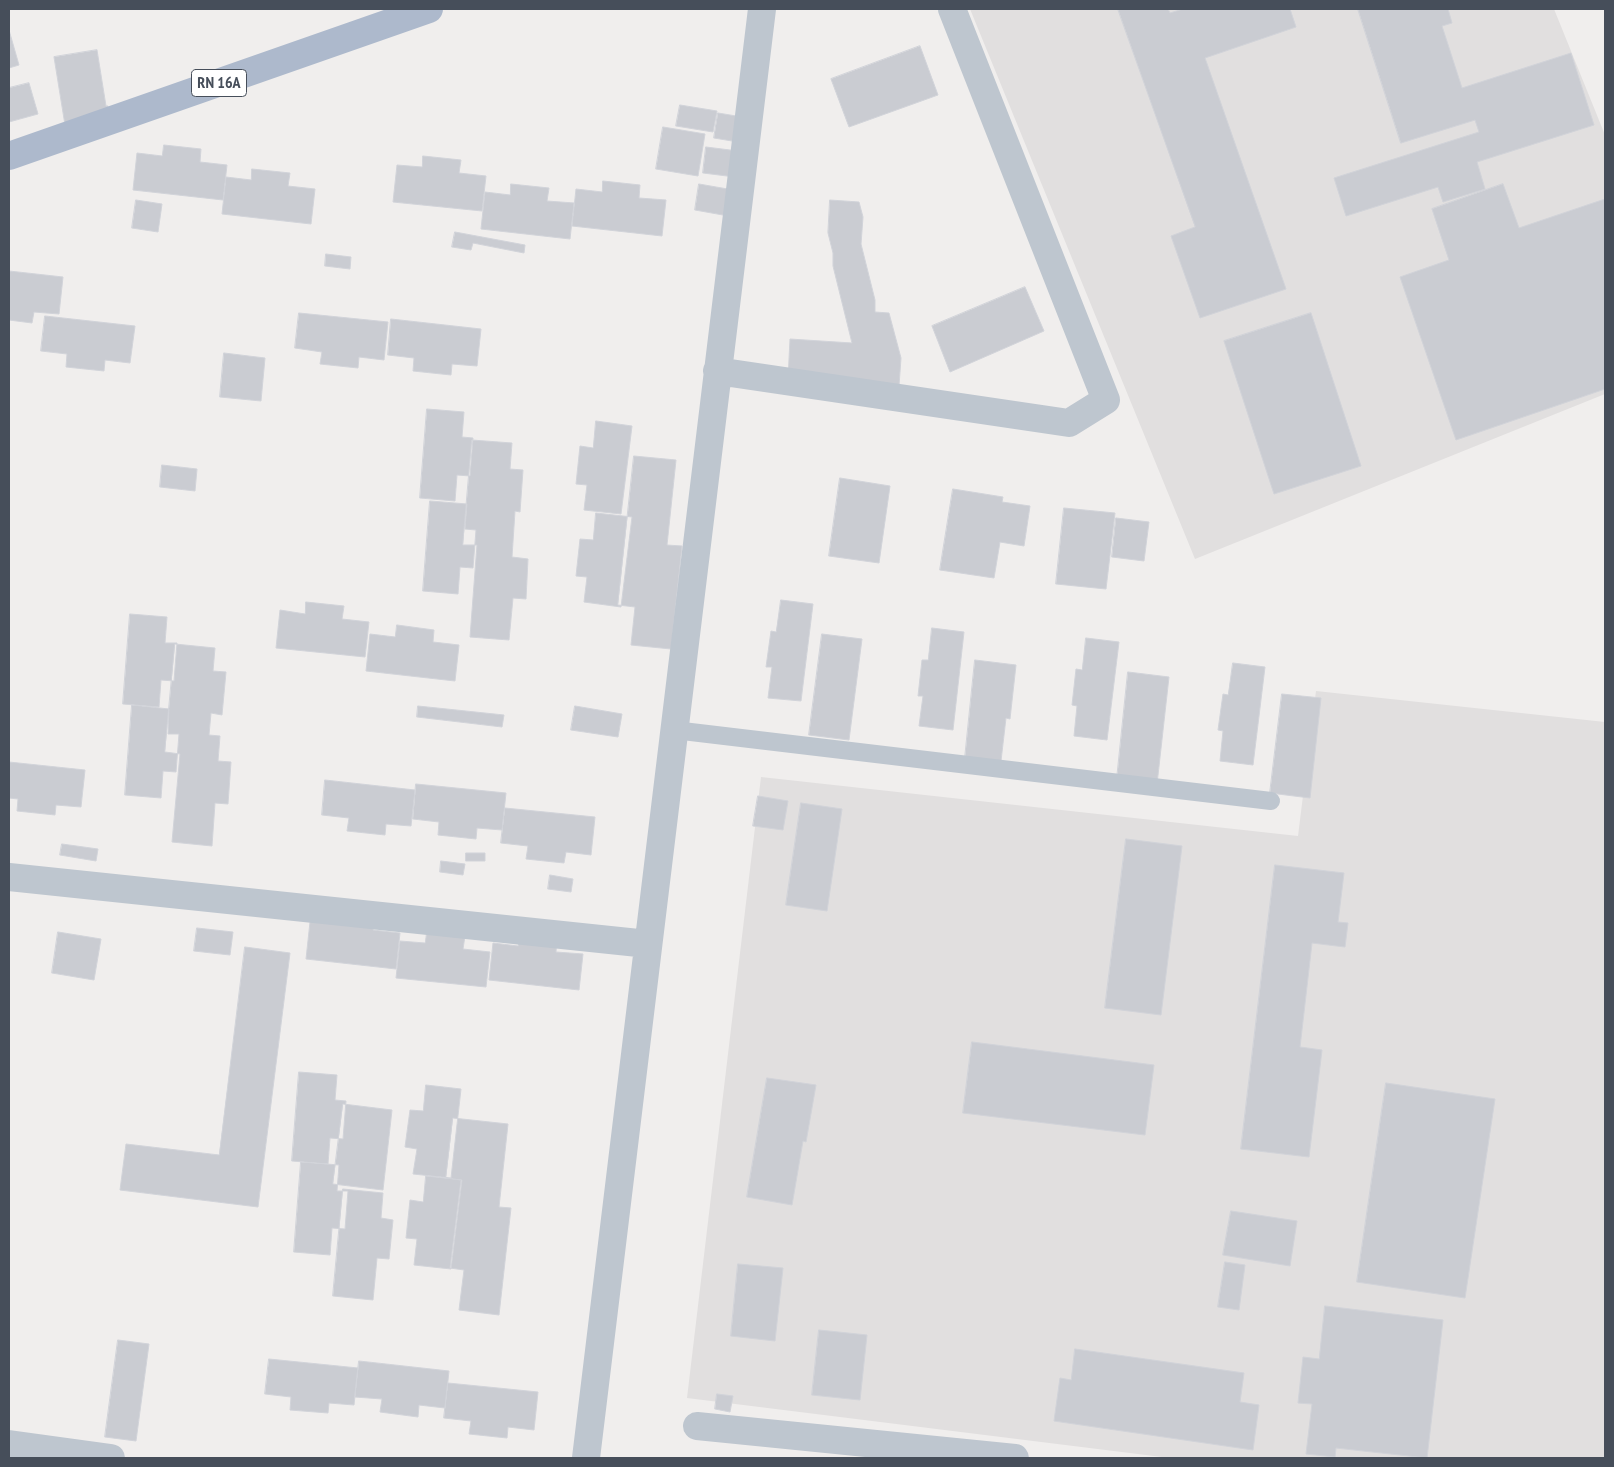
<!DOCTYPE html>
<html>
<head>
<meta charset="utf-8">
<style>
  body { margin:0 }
  #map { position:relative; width:1614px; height:1467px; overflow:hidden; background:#f0eeed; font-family:"PT Sans Narrow",sans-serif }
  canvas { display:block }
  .frame { position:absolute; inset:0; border:10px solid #464e5a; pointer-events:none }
</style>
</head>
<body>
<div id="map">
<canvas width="1614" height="1467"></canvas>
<div class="frame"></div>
</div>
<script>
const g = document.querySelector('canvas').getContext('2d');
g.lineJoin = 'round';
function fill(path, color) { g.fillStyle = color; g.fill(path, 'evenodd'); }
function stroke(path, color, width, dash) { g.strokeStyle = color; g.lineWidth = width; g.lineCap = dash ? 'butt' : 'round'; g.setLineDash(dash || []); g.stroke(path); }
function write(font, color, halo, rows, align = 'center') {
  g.font = font + ' "PT Sans Narrow",sans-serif'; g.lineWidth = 5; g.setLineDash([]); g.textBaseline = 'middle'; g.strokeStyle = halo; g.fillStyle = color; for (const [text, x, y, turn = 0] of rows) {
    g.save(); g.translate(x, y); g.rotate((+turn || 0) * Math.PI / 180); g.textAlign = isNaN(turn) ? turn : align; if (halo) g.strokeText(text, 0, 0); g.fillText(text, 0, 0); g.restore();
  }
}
const education = new Path2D(`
  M970 9H1554L1605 135V394L1195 559Z
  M1316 691 1605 722V1458H1170L687 1398 761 777 1298 836Z`);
const building = new Path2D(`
  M1118 9H1168L1170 13 1183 9H1290L1296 27 1205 58 1286 289 1200 318 1171 236 1195 227Z
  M1358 9H1448L1452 23 1442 26 1462 88 1571 53 1594 125 1477 162 1485 189 1443 202 1438 187 1346 216 1334 178 1479 132 1475 120 1401 143Z
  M9 30 19 65 9 68Z
  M920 46 938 95 849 127 831 79Z
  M97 50 106 106H108L110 118 65 125 54 57Z
  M29 83 38 114 9 122V88Z
  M680 105 717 111 713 132 676 126Z
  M718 113 760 120 756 145 714 138Z
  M663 127 705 134 698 176 656 169Z
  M164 145 201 149 200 162 227 165 223 200 133 190 137 153 162 156Z
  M706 147 746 152 743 178 703 173Z
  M423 156 461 160 459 173 486 176 482 211 393 202 397 165 422 167Z
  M252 169 290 173 288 186 315 189 311 224 222 214 226 177 251 180Z
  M603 181 640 185 639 198 666 200 662 236 572 226 576 189 602 192Z
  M511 184 549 188 547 201 574 203 570 239 481 229 485 192 510 195Z
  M699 184 739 191 734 217 695 210Z
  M1503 184 1519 228 1605 199V389L1456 440 1400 277 1449 260 1432 209Z
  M136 200 162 204 158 232 132 228Z
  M830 200 859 202 863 217 861 244 875 300V312L889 313 901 358 899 386 788 379 790 339 852 343 833 266V253L828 233Z
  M455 232 525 245 524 253 473 243 471 250 452 247Z
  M326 254 351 257 350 269 325 266Z
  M9 271 63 277 59 314 34 312 32 323 9 320Z
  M1025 287 1044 331 950 372 932 326Z
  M299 313 388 322 384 360 359 357 358 368 320 364 322 352 295 348Z
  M1311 313 1361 466 1274 494 1224 341Z
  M45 316 135 326 130 363 105 360 104 371 66 367 67 354 41 351Z
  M391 319 481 329 477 366 452 364 451 375 413 371 414 358 388 355Z
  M224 353 265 358 261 401 220 397Z
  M427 409 464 412 462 437 473 438 470 476 457 475 455 501 420 498Z
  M596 421 632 426 621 514 584 510 587 485 576 484 580 446 593 448Z
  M472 440 512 443 510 469 523 470 520 512 515 511 512 557 528 559 526 599 513 598 509 640 470 637 477 545H463Z
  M634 456 676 460 667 545 682 546 671 649 631 645 635 607 618 605Z
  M162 465 197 469 195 491 160 487Z
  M840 478 890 486 879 563 829 556Z
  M953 489 1003 497 1002 502 1030 506 1024 546 1000 542 994 578 940 570Z
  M430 501 467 504 465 529 476 530 473 568 460 567 458 594 423 591Z
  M1064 508 1115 513 1106 589 1056 584Z
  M596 513 632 517 621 607 584 602 587 577 576 576 580 539 593 540Z
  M1116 518 1149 522 1144 561 1112 557Z
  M781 600 813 604 801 701 768 698 772 667H766L771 631 776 632Z
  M306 602 344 606 342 619 369 622 365 657 276 648 280 610 305 614Z
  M130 614 167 617 165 643H177L174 681 161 680 159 707 123 704Z
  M397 625 434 630 433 642 459 645 455 681 366 671 370 634 395 637Z
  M932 628 964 632 953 730 919 726 923 696H918L922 660H928Z
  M822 634 862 639 849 740 809 735Z
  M1086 638 1119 642 1107 740 1074 736 1077 706 1072 705 1076 669 1082 670Z
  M175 644 215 648 213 671 226 672 222 715 211 713 209 735 220 736 218 761 231 762 228 804 215 803 212 846 172 842 180 754 165 752Z
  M975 660 1016 665 1010 719 1006 718 1001 761 965 758Z
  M1233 663 1265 667 1253 765 1220 761 1223 731 1218 730 1223 694 1228 695Z
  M1128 672 1169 677 1156 793 1116 788Z
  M1282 694 1321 698 1310 798 1270 793Z
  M132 705 169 709 168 734H179L176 772 163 771 161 798 125 795Z
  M418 706 504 715 502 727 417 717Z
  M575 706 622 714 618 737 571 730Z
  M9 762 85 770 81 807 56 805 55 815 17 811 18 799 9 798Z
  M325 780 415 790 411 826 386 824 385 835 347 831 349 818 322 815Z
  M416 784 506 793 502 830 477 828 476 839 438 835 439 822 413 819Z
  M758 796 788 801 783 830 753 826Z
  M801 803 842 809 827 911 786 905Z
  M505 808 595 817 591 855 566 852 564 863 526 859 528 846 501 843Z
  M1126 839 1182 846 1161 1015 1105 1008Z
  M62 844 98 849 96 861 60 855Z
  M466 853H485V861H466Z
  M441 861 465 864 463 875 440 872Z
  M1275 865 1344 873 1338 922 1348 923 1345 947 1312 943 1300 1047 1322 1050 1309 1157 1241 1149Z
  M550 875 573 879 571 892 548 889Z
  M374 918 373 930 400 933 396 969 306 959 310 922Z
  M197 928 233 932 230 955 194 951Z
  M58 932 101 939 94 980 52 973Z
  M427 932 465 936 463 949 490 952 486 987 396 978 400 941 425 943Z
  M519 934 557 939 556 952 583 954 579 990 489 980 493 943 518 946Z
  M245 947 290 953 258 1207 120 1190 126 1144 219 1155Z
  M972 1042 1154 1065 1145 1135 963 1113Z
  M299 1072 337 1075 335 1100 346 1101 343 1139 330 1138 328 1164 292 1161Z
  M767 1078 816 1085 806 1142 803 1141 792 1205 747 1197Z
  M1386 1083 1495 1099 1465 1298 1357 1282Z
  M426 1085 461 1089 451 1178 413 1174 417 1149 405 1147 410 1110 423 1111Z
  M343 1104 392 1110 383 1190 333 1184Z
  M453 1118 508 1124 499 1207 511 1208 499 1315 459 1310 464 1270 450 1268 461 1180 446 1178Z
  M301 1162 339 1165 337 1191H348L345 1229 332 1228 330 1255 294 1252Z
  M426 1176 462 1180 451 1269 414 1265 417 1239 406 1238 410 1200 423 1202Z
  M343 1189 383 1193 381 1218 393 1220 389 1259 377 1258 373 1300 333 1296Z
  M1231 1211 1297 1221 1290 1266 1223 1255Z
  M1225 1262 1245 1265 1239 1310 1218 1307Z
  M738 1264 783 1268 775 1341 731 1336Z
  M1325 1306 1443 1320 1427 1458 1336 1448 1335 1457 1306 1454 1312 1404 1298 1403 1303 1357 1319 1359Z
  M819 1330 867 1335 860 1400 812 1395Z
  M118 1340 149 1344 136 1441 105 1437Z
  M1075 1349 1244 1373 1240 1402 1259 1405 1253 1450 1054 1421 1060 1378 1071 1380Z
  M269 1359 358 1368 354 1405 329 1403 328 1413 290 1410 291 1397 265 1394Z
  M359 1361 449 1371 445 1408 419 1405 418 1417 380 1412 382 1399 355 1397Z
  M448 1383 538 1392 534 1430 508 1427 507 1438 469 1434 471 1421 444 1418Z
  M717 1394 733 1396 730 1412 715 1409Z`);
const service = new Path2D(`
  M674 730 1271 801`);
const minor = new Path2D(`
  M717 371 1069 423 1106 400 952 9
  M9 877 648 944
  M697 1426 1015 1458
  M9 1444 111 1458
  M586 1458 762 9`);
const primary = new Path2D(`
  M9 156 429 9`);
const shields = [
  [219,83,55]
];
const shieldNames = [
  ["RN 16A",219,83]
];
fill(education, '#e1dfdf');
fill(building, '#caccd2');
stroke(building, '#d1d3d9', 1);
stroke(service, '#bec6cf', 18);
stroke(minor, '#bec6cf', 28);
stroke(primary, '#adb9cc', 28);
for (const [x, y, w] of shields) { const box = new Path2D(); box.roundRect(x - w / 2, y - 13.5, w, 27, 4); g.fillStyle = '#fff'; g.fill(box); stroke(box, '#464e5a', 1); }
write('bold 16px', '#464e5a', null, shieldNames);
</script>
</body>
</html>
